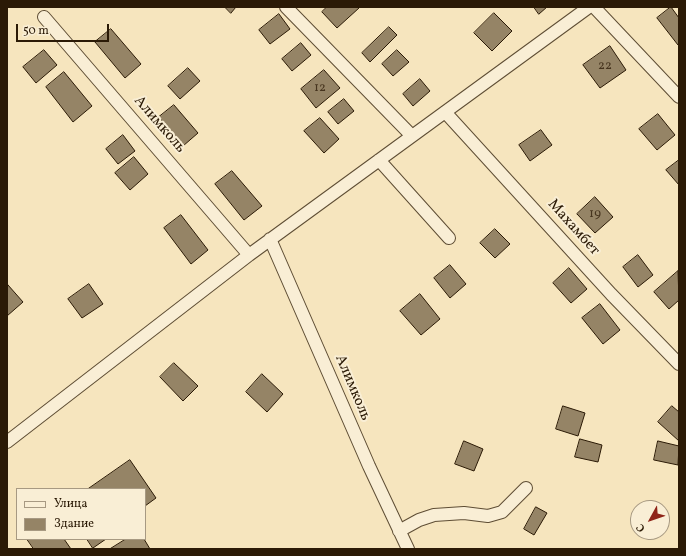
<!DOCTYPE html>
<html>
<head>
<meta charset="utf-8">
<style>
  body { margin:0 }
  #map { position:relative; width:686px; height:556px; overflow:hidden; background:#f6e5be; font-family:Vollkorn,serif }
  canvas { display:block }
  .frame { position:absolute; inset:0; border:8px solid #2b1a06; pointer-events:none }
  .legend { position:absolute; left:16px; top:488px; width:130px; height:52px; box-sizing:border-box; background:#f9eed5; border:1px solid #a79982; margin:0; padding:5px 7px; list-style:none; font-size:12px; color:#2b1a06 }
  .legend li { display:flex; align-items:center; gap:8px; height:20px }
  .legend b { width:20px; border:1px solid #a79982 }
  .north { position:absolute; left:630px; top:500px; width:40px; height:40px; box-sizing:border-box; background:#f9eed5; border:1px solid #a79982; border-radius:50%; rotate:230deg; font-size:11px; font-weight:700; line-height:16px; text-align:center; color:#2b1a06 }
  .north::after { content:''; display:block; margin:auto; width:14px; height:18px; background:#8f2418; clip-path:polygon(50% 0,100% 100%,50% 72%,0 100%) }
  .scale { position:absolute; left:16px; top:24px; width:93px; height:18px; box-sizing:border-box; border:2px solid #2b1a06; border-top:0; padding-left:5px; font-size:12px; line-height:14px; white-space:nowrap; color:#2b1a06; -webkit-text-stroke:3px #f9eed5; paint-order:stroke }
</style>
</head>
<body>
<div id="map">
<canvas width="686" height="556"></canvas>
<div class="frame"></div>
<ul class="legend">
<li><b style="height:5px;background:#f9eed5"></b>Улица</li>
<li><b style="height:11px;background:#958466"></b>Здание</li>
</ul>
<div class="north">С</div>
<div class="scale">50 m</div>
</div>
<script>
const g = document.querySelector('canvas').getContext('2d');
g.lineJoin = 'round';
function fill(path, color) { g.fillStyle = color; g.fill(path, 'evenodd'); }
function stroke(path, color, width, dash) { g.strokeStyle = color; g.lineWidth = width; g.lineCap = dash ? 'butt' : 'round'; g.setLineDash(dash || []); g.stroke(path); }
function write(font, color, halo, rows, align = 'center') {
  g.font = font + ' Vollkorn,serif'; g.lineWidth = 4; g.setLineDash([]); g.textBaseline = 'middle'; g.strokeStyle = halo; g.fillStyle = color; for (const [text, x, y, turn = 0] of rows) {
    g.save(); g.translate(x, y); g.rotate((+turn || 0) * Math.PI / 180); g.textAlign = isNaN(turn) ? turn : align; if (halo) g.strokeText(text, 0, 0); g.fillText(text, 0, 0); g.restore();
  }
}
const building = new Path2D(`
  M225 7H236L231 13Z
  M327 7H358L359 8 337 28 322 12Z
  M534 7H547L539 14Z
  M671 7 679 18V44L678 45 657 18Z
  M494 13 512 31 492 51 474 33Z
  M279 14 290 29 270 44 259 30Z
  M389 27 397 35 370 62 362 53Z
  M111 29 141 64 125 78 95 42Z
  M301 43 311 55 292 71 282 59Z
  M610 46 626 70 600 88 583 65Z
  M44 50 57 65 36 83 23 67Z
  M397 50 409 62 393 76 382 64Z
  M188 68 200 81 180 99 168 86Z
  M324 70 340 88 316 108 301 89Z
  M64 72 92 106 73 122 46 87Z
  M420 79 430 91 413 106 403 94Z
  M344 99 354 111 338 124 328 112Z
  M174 105 198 133 183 146 159 117Z
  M658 114 675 135 657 150 639 129Z
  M320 118 339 139 324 153 304 131Z
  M541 130 552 145 530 161 519 145Z
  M123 135 135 151 118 164 106 149Z
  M134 157 148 174 130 190 115 173Z
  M679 160V185L666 170Z
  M232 171 262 206 244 220 215 184Z
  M595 197 613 217 595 233 577 214Z
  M181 215 208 250 191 264 164 228Z
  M495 229 510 244 495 258 480 243Z
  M638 255 653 275 638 287 623 267Z
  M450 265 466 284 450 298 434 278Z
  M569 268 587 289 571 303 553 283Z
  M678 271 679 300 669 309 654 292Z
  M89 284 103 304 82 318 68 299Z
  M8 285 23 302 7 316V286Z
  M420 294 440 319 421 335 400 311Z
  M600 304 620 330 603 344 582 318Z
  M174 363 198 386 183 401 160 377Z
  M262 374 283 394 267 412 246 392Z
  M563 406 585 413 578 436 556 429Z
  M672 406 679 412V441L658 422Z
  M580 439 602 445 598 462 575 457Z
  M464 441 483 449 474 471 455 464Z
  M658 441 679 446 678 465 654 460Z
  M130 460 156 498 145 506V489H88Z
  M536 507 547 513 534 535 524 529Z
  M27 539H64L71 549H34Z
  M87 539H106L93 548Z
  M126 539H144L150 549H110Z`);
const minor = new Path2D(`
  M286 7 412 136
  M594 7 679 97
  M44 17 249 255
  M445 112 611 294 679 364
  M379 160 449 238
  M270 239 369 466 408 549
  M7 442 249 255 589 7
  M399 531 419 520 434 515 464 513 488 516 502 512 526 488`);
const numberNames = [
  ["22",605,67],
  ["12",320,89],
  ["19",595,215]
];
const streetNames = [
  ["Алимколь",159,125,49],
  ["Махамбет",573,228,48],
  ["Алимколь",352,388,67]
];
fill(building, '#958466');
stroke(building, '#2b1a06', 1);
stroke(minor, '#5e4d34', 14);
stroke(minor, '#f9eed5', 12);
write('13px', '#46341e', null, numberNames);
write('15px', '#2b1a06', '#f9eed5', streetNames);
</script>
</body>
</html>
